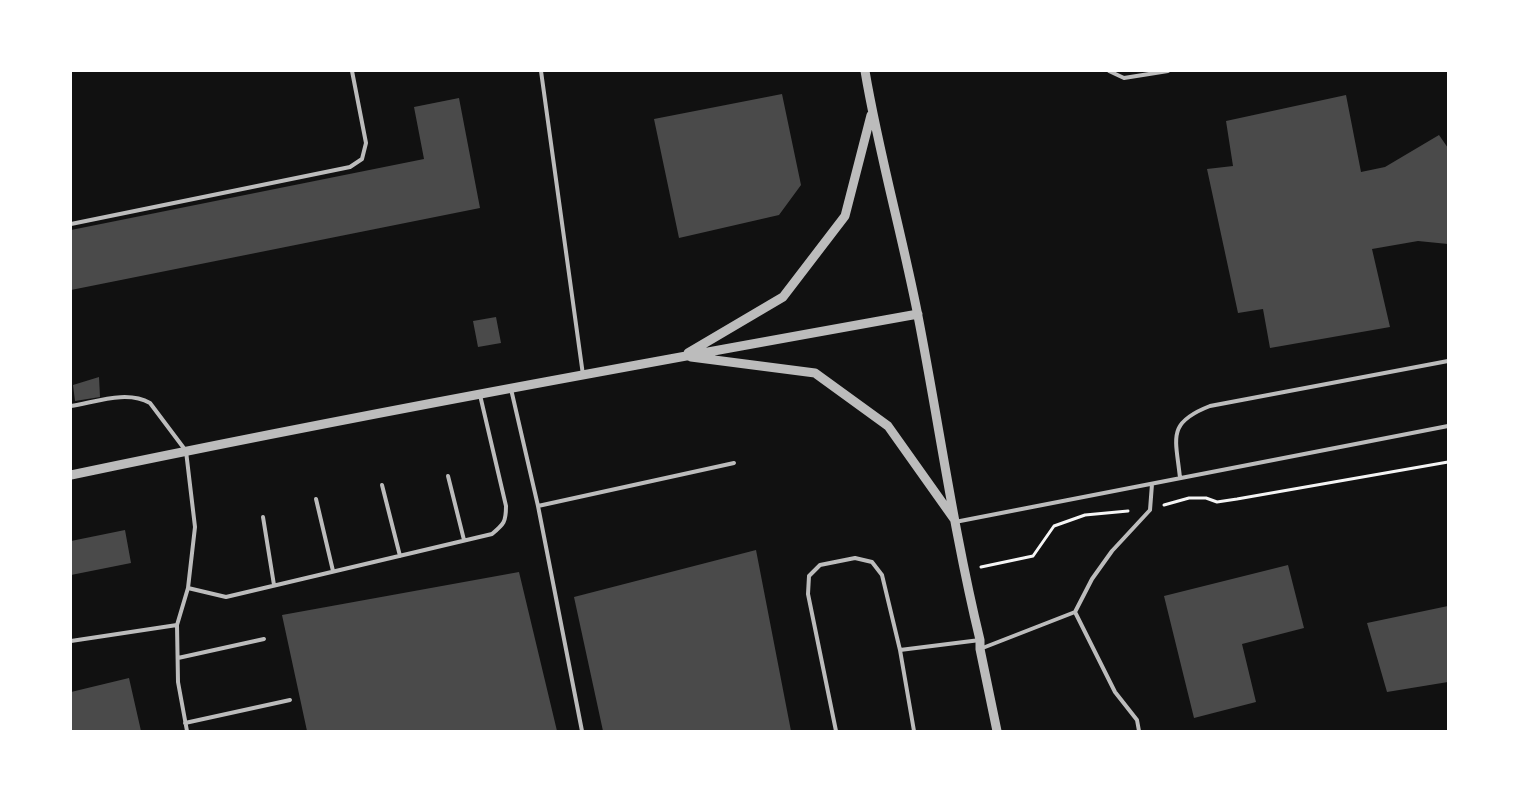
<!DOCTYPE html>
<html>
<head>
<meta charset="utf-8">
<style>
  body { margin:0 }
  #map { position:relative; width:1519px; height:802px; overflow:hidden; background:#111; font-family:Roboto,sans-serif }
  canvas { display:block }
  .frame { position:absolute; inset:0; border:72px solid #fff; pointer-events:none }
</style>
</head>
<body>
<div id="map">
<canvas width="1519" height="802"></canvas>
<div class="frame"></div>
</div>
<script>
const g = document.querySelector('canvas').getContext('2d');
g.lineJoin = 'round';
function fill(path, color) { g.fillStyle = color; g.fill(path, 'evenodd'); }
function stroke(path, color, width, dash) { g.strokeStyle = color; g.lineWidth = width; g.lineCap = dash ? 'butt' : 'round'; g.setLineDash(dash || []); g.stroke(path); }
const building = new Path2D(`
  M782 94 801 185 779 215 679 238 654 119Z
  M1346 95 1361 172 1385 167 1439 135 1448 148V244L1418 241 1372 249 1390 327 1270 348 1263 309 1238 313 1207 169 1233 166 1226 121Z
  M459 98 480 208 71 290V230L424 159 414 107Z
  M496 317 501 343 478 347 473 321Z
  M99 377 100 397 75 401 73 385Z
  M125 530 131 563 71 575V541Z
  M756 550 791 731H603L574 597Z
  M1288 565 1304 628 1242 644 1256 702 1194 718 1164 596Z
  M519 572 557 731H307L282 615Z
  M1448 606V682L1387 692 1367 623Z
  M129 678 141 731H71V692Z`);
const path = new Path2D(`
  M1164 505 1189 498H1206L1217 502 1237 499 1448 462
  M981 567 1033 556 1054 526 1085 515 1128 511`);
const service = new Path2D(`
  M541 71 583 375
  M1109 71 1124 78 1168 71
  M71 224 350 167 362 159 366 143 352 71
  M511 389 538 506 582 731
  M71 406C96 402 127 390 150 403L186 451 195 527 188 588 177 625 178 682 187 731
  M448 476 464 540
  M1180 478C1176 438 1166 423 1210 406L1448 361
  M382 485 400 556
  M316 499 333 571
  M538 506 734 463
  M263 517 274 585
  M955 522 1448 426
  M188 588 226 597 492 534C504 524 506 522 506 506L480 395
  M1075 612 1115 692 1137 720 1139 731
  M71 641 177 625
  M980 649 1075 612 1092 579 1112 551 1150 510 1152 484
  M900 650 980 640
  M178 658 264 639
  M185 723 290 700
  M836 731 808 594 809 576 820 565 855 558 872 562 882 575 900 650 914 731`);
const tertiary = new Path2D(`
  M865 71C879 154 902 234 918 316 939 424 954 533 980 640V649L997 731
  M688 353 783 297 845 216 871 115
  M691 357 815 373 888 426 954 519
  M71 475C352 416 635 365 918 314`);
fill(building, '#4a4a4a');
stroke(path, '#f5f5f5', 3);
stroke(service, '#bcbcbc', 4);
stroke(tertiary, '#bcbcbc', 9);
</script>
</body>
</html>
